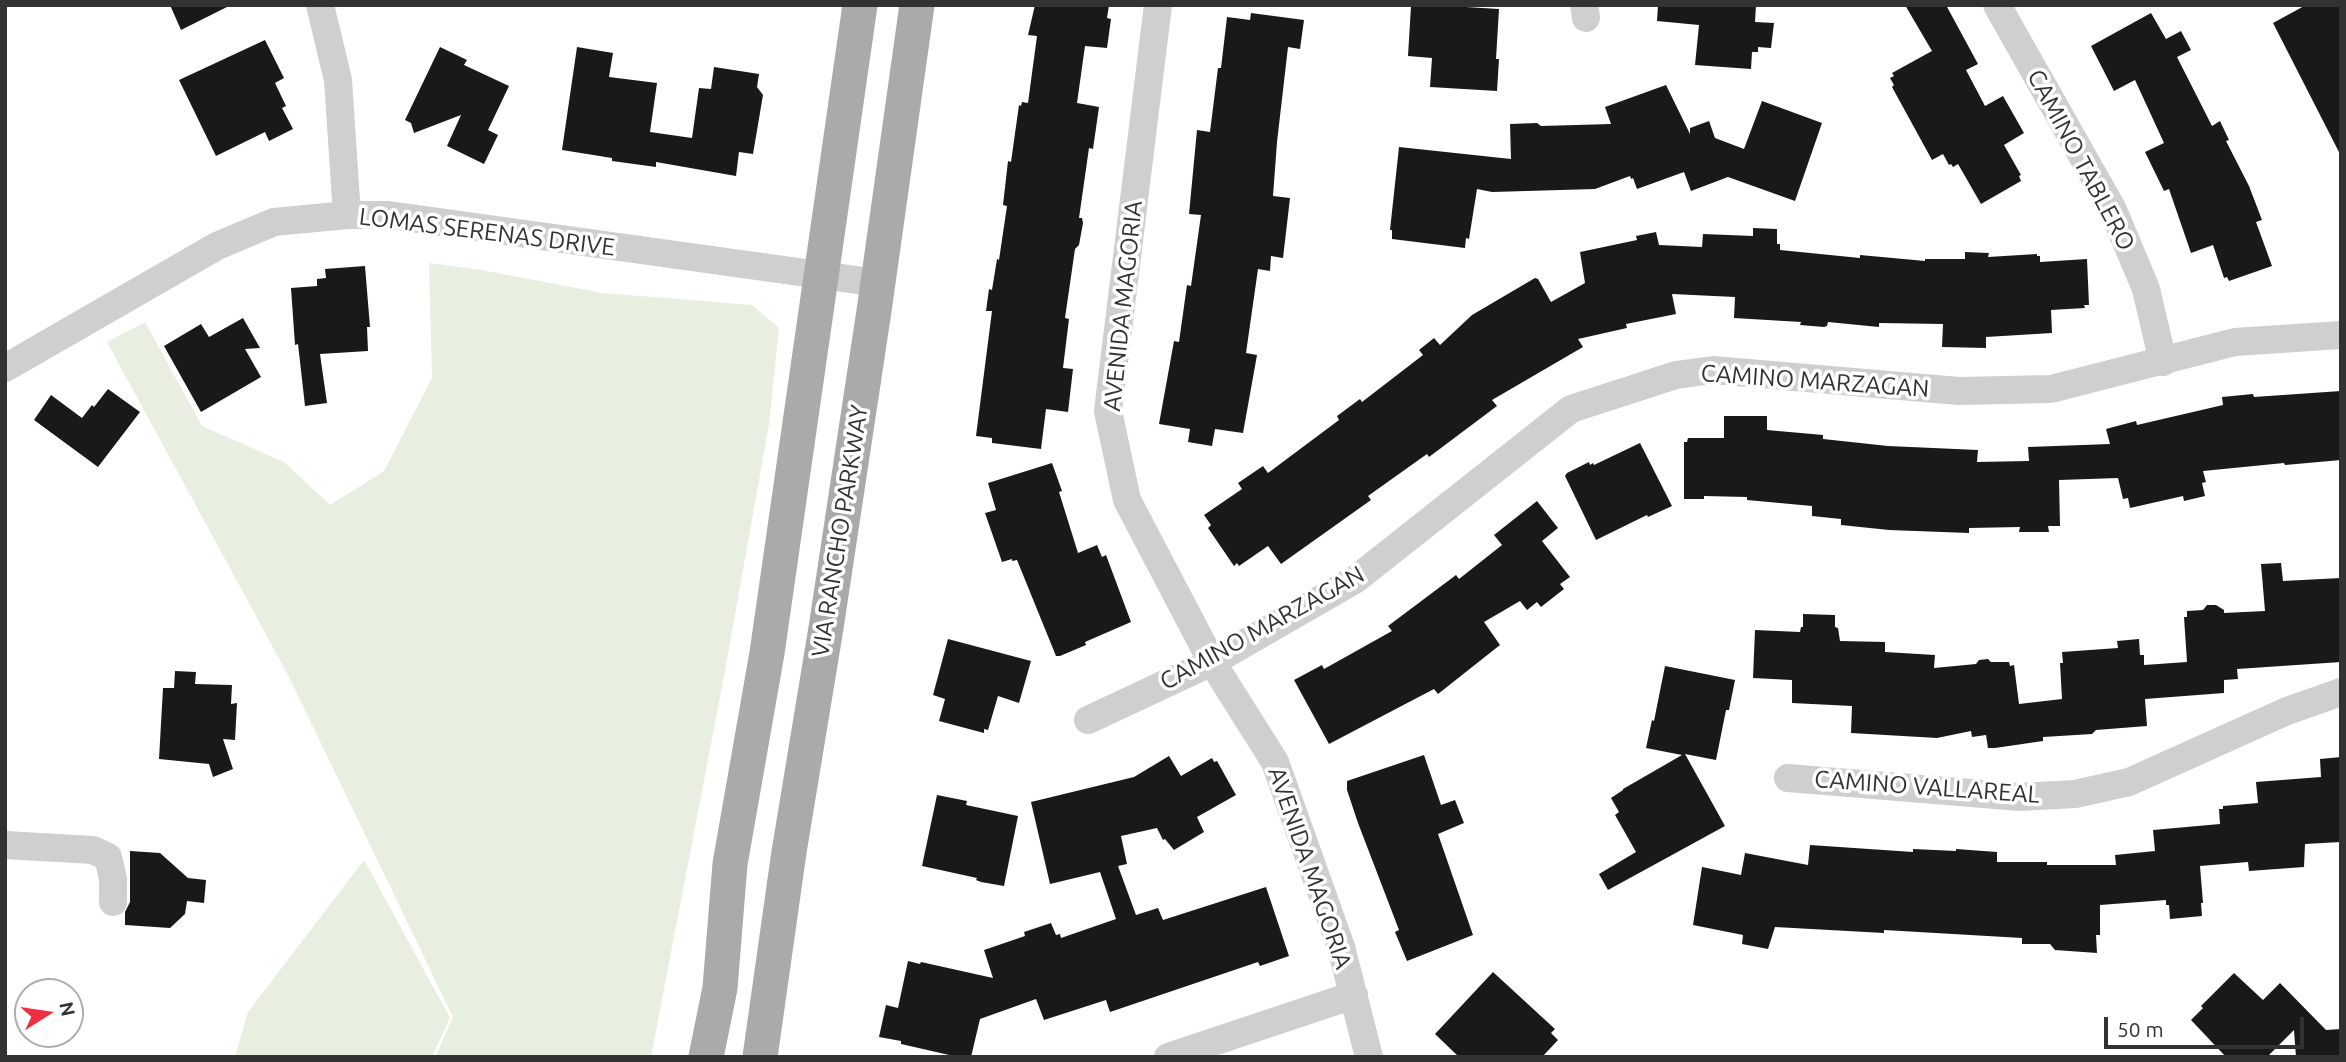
<!DOCTYPE html>
<html>
<head>
<meta charset="utf-8">
<style>
  body { margin:0 }
  #map { position:relative; width:2346px; height:1062px; overflow:hidden; background:#fff; font-family:Ubuntu,sans-serif }
  canvas { display:block }
  .frame { position:absolute; inset:0; border:7px solid #323232; pointer-events:none }
  .north { position:absolute; left:14px; top:978px; width:70px; height:70px; box-sizing:border-box; background:#fff; border:2px solid #adadad; border-radius:50%; rotate:78deg; font-size:19px; font-weight:700; line-height:28px; text-align:center; color:#323232 }
  .north::after { content:''; display:block; margin:auto; width:24px; height:32px; background:#f12d3f; clip-path:polygon(50% 0,100% 100%,50% 72%,0 100%) }
  .scale { position:absolute; left:2104px; top:1017px; width:200px; height:32px; box-sizing:border-box; border:4px solid #323232; border-top:0; padding-left:9px; font-size:21px; line-height:24px; white-space:nowrap; color:#323232; -webkit-text-stroke:5px #fff; paint-order:stroke }
</style>
</head>
<body>
<div id="map">
<canvas width="2346" height="1062"></canvas>
<div class="frame"></div>
<div class="north">N</div>
<div class="scale">50 m</div>
</div>
<script>
const g = document.querySelector('canvas').getContext('2d');
g.lineJoin = 'round';
function fill(path, color) { g.fillStyle = color; g.fill(path, 'evenodd'); }
function stroke(path, color, width, dash) { g.strokeStyle = color; g.lineWidth = width; g.lineCap = dash ? 'butt' : 'round'; g.setLineDash(dash || []); g.stroke(path); }
function write(font, color, halo, rows, align = 'center') {
  g.font = font + ' Ubuntu,sans-serif'; g.lineWidth = 7; g.setLineDash([]); g.textBaseline = 'middle'; g.strokeStyle = halo; g.fillStyle = color; for (const [text, x, y, turn = 0] of rows) {
    g.save(); g.translate(x, y); g.rotate((+turn || 0) * Math.PI / 180); g.textAlign = isNaN(turn) ? turn : align; if (halo) g.strokeText(text, 0, 0); g.fillText(text, 0, 0); g.restore();
  }
}
const green = new Path2D(`
  M429 263 481 270 603 293 752 305 779 328 769 424 725 671 651 1057H435L453 1017 288 675 107 342 145 322 202 426 284 462 330 505 384 471 432 378Z
  M364 860 450 1018 432 1057H235L248 1012Z`);
const building = new Path2D(`
  M170 5H231L181 30Z
  M1035 5H1109L1107 18 1111 19 1107 48 1085 46 1077 103 1099 107 1093 149 1089 148 1079 218H1082L1083 223 1079 245 1075 249 1065 318 1069 319 1063 368 1073 369 1068 412 1046 409 1041 449 992 443V438L976 436 992 311H986L989 289 992 290 997 259 999 260 1007 206 1003 205 1008 161 1011 162 1019 105 1021 106 1022 102 1028 103 1037 36 1028 35Z
  M1433 5 1499 9 1496 59H1499L1497 91 1430 87 1432 58 1408 56 1411 6 1433 7Z
  M1658 5H1756L1755 22 1774 23 1771 48 1758 47V52H1752L1751 69 1695 65 1699 25 1657 21Z
  M1905 5H1946L1978 64 1966 70 1985 106 2003 96 2024 133 2004 145 2021 175 2019 176 2021 181 1981 204 1958 164 1953 167 1951 164 1949 165 1943 154 1932 160 1892 87 1894 85 1890 78 1894 76 1892 73 1932 51Z
  M2306 5H2341V156L2273 23Z
  M1251 13 1304 20 1300 49 1288 47 1277 142 1273 196 1290 198 1283 258 1271 256 1270 271 1258 269 1246 353 1257 355 1243 433 1215 429 1212 446 1188 442 1190 429 1159 424 1174 341 1179 342 1187 285 1191 286 1201 215 1189 214 1197 130 1210 132 1218 68H1221L1227 17 1250 20Z
  M2151 13 2166 39 2181 31 2191 50 2177 57 2212 126 2220 121 2229 140 2226 141 2249 186 2262 220 2256 222 2272 266 2229 281 2227 277 2224 278 2213 245 2191 253 2169 189 2164 191 2145 152 2164 143 2135 80 2114 91 2091 46Z
  M265 40 284 78 275 83 286 106 282 108 293 129 269 141 265 132 216 156 179 80Z
  M440 47 467 60 464 65 509 86 488 130 498 135 484 164 447 146 461 115 414 133 411 123 405 120Z
  M577 47 613 53 609 77 657 83 650 132 692 138 699 88 711 89 714 67 759 74 757 87 763 95 753 154 739 152 736 176 656 162V167L612 161V158L562 150Z
  M1666 85 1690 134V128L1709 121 1715 138 1744 149 1762 101 1822 123 1795 201 1728 177 1691 191 1684 172 1637 189 1633 178 1631 179 1630 176 1595 189 1492 192 1477 189 1469 239 1466 238 1465 248 1392 239V230H1390L1399 147 1511 159 1510 124 1537 123 1541 126 1611 124 1605 107Z
  M1753 228 1777 229V244H1780V250L1860 258V255L1925 261V259H1965V252L1989 253 1988 257 2037 254V256H2040V262L2087 259 2089 305H2084L2085 308 2051 310 2052 333 1986 337V348L1942 347 1943 324 1879 323V327L1828 322 1827 326 1824 327 1800 325 1801 322 1734 318 1735 297 1672 294 1676 314 1626 324 1627 328 1578 339 1583 347 1492 400 1497 406 1429 457 1427 454 1368 496 1371 500 1281 564 1268 546 1239 566 1237 563 1234 566 1208 528 1211 525 1204 515 1242 489 1238 483 1263 466 1268 473 1339 420 1337 416 1360 399 1362 402 1423 355 1419 350 1434 338 1440 345 1472 315 1535 278 1538 279 1551 302 1585 283 1580 252 1637 240 1636 236 1656 232 1659 245 1702 247 1703 234 1753 236Z
  M365 266 370 327H367L368 351 320 354 327 403 305 406 298 344 295 345 291 288 317 286V279L326 278 325 269Z
  M243 318 260 348 245 349 261 377 201 412 164 346 201 324 209 337Z
  M108 389 140 412 98 467 34 420 51 395 82 418 92 405 94 407Z
  M2341 391V460L2285 465 2284 463 2203 471 2206 482 2202 483 2205 496 2184 501 2183 496 2130 508 2128 498 2123 499 2118 478 2059 480 2060 526H2048L2049 532H2019L2020 527 1969 528V533L1889 530 1841 525V519L1812 516V506L1747 500V497L1704 496V499H1684V442H1687L1688 438H1724V416H1767V430L1823 435V439L1888 446 1978 450 1977 462 2029 461 2028 447 2110 444 2106 429 2136 421 2137 425 2223 405 2222 397 2253 394 2254 397Z
  M1640 443 1672 506 1648 517 1647 515 1596 540 1565 476 1567 473 1589 462 1590 465 1593 463 1594 465Z
  M1052 463 1062 491 1059 492 1078 553 1097 545 1102 557 1106 555 1131 622 1085 642 1086 645 1060 656H1056L1017 560 1012 561V559L1002 562 985 513 996 510 988 483Z
  M1537 501 1558 528 1542 541 1570 577 1560 584 1564 589 1541 607 1537 602 1527 610 1520 601 1484 622 1500 645 1438 694 1434 689 1329 744 1294 680 1322 665 1324 669 1392 631 1388 626 1456 575 1459 579 1502 545 1494 535Z
  M2281 563 2283 581 2341 578V662L2237 669 2238 679 2224 680V693L2145 699 2147 726 2096 730 2092 734 2043 737V741L1995 748H1988L1986 735 1972 737 1971 731 1937 738 1851 733 1852 706 1792 703V680L1753 678 1755 630 1800 632 1801 627H1803V614L1835 615V627L1838 628 1840 641 1885 642V652L1935 655 1934 668 1976 664 1979 660 1988 659 1991 662H2009L2010 666 2014 665 2019 704 2062 699 2060 663H2063L2062 652 2118 648 2117 641 2139 639 2140 655H2144V665L2187 662 2184 617H2187V611L2203 610 2207 605H2216L2224 610V613L2265 611 2261 564Z
  M948 639 1031 661 1019 703 998 696 988 730 984 729V733L939 721 945 699 933 695Z
  M1665 666 1735 680 1729 710H1726L1716 760 1685 754 1725 826 1608 890 1599 874 1636 852 1615 815 1619 812 1611 798 1623 790V789L1682 755 1646 748 1652 720 1654 721Z
  M175 671 196 672 195 684 232 685 231 704 237 703 235 740 223 739 233 769 213 777 209 764 159 759 163 688H174Z
  M1424 755 1441 805 1455 800 1464 823 1438 834 1473 935 1407 961 1395 932 1399 930 1358 823 1347 790V781Z
  M1169 756 1181 776 1212 758 1214 762 1217 761 1236 795 1197 817 1204 832 1174 850 1165 839 1163 840 1157 828 1121 836 1127 864 1118 866 1136 915 1158 908 1163 920 1266 887 1289 956 1260 966 1258 962 1110 1012 1106 1000 1044 1020 1036 999 980 1019 971 1057H958L901 1044V1041L879 1037 886 1005 898 1008 908 961 920 964 921 962 993 978 984 950 1025 936 1024 932 1051 923 1056 935 1060 934 1061 938 1116 919 1100 872 1050 884 1031 802 1134 777Z
  M2341 757V842L2305 844 2304 867 2249 871 2248 862 2200 866 2203 903H2201L2202 916 2170 919 2169 905H2166V900L2100 905V935H2096L2097 953 2055 950 2050 944H2022V938L1884 930V933L1775 927 1768 949 1742 944 1743 935 1693 925 1702 867 1741 875 1745 853 1808 865 1810 845 1913 852V849L1956 851V849L1997 852V862H2047V865H2116L2115 855 2155 851 2153 830 2220 824 2219 809H2223V806L2258 803 2256 782 2321 777 2320 759Z
  M937 795 967 801 966 805 1018 816 1004 886 981 882 976 880 977 878 922 866Z
  M130 851 160 853 188 878 206 880 204 903 187 901 185 914 170 928 125 925V912L130 902Z
  M1493 972 1555 1029 1551 1033 1558 1040 1542 1057H1459L1435 1034Z
  M2234 973 2263 1000 2280 983 2326 1030 2341 1029V1057H2296L2294 1030 2267 1057H2226L2191 1020 2203 1008 2201 1006Z`);
const minor = new Path2D(`
  M320 5 338 80 347 215
  M1158 5 1108 411 1127 500 1212 662 1275 762 1341 947 1369 1057
  M1584 5 1586 18
  M1997 5 2113 210 2146 289 2163 362
  M5 368 217 246 274 222 347 215H389L878 283
  M1088 720 1212 662 1356 579 1571 409 1676 375 1713 370 1959 391 2051 389 2235 342 2341 335
  M1788 778 2020 797 2075 794 2129 782 2287 711 2341 692
  M5 845 93 850 108 857 113 879V902
  M1168 1057 1354 995`);
const major = new Path2D(`
  M706 1057 720 988 730 864 767 653 860 5
  M760 1057 789 852 826 628 874 311 917 5`);
const streetNames = [
  ["CAMINO TABLERO",2081,160,62],
  ["LOMAS SERENAS DRIVE",487,232,7],
  ["AVENIDA MAGORIA",1123,306,-84],
  ["CAMINO MARZAGAN",1815,381,4],
  ["VIA RANCHO PARKWAY",840,531,-81],
  ["CAMINO MARZAGAN",1262,628,-29],
  ["CAMINO VALLAREAL",1927,787,4],
  ["AVENIDA MAGORIA",1310,868,71]
];
fill(green, '#e9efe0');
fill(building, '#191919');
stroke(minor, '#cfcfcf', 28);
stroke(major, '#aaa', 35);
write('24px', '#323232', '#fff', streetNames);
</script>
</body>
</html>
